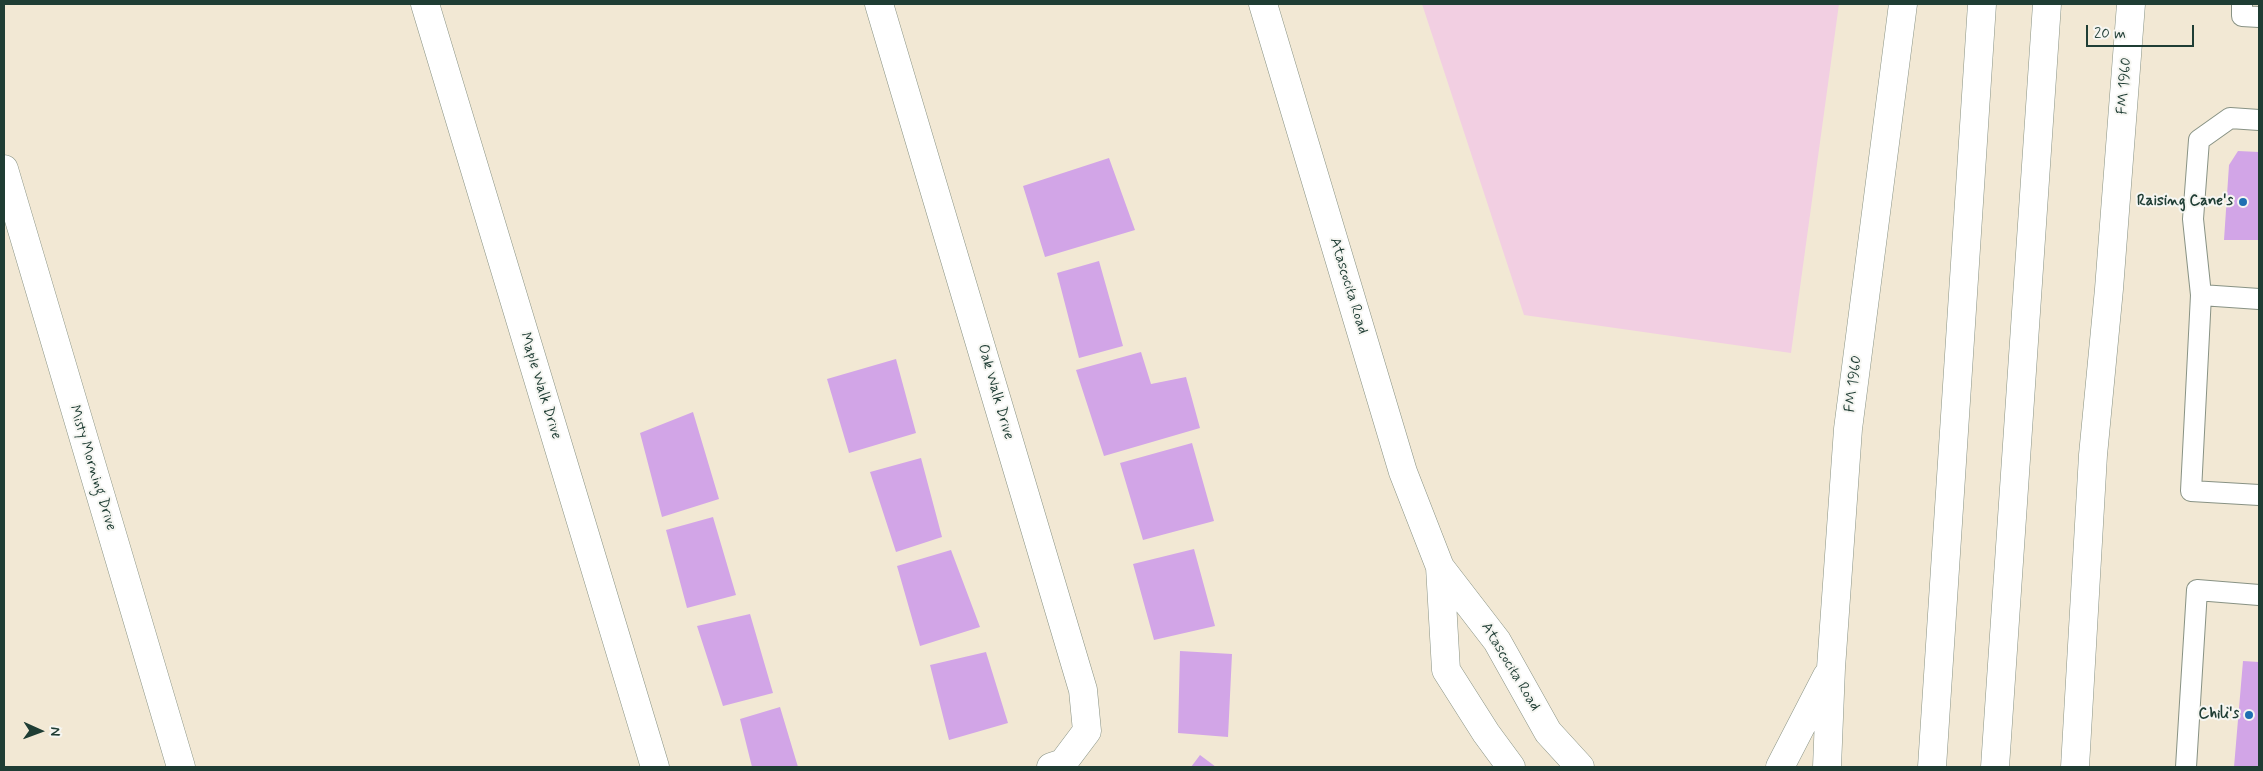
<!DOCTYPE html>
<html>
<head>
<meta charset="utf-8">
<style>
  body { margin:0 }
  #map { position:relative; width:2263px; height:771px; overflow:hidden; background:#f2e8d4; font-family:Mynerve,sans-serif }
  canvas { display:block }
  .frame { position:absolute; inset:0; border:5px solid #1f3d34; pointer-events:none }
  .north { position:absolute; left:15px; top:706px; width:50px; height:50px; -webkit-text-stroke:4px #f6f6f2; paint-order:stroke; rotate:92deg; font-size:14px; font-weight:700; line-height:20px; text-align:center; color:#1f3d34 }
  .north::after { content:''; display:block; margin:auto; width:18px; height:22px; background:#1f3d34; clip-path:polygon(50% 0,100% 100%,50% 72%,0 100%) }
  .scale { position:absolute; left:2086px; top:25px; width:108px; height:22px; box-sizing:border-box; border:2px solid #1f3d34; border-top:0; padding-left:6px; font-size:15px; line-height:18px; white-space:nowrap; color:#1f3d34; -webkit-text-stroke:4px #f6f6f2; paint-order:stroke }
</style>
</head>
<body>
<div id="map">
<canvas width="2263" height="771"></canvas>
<div class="frame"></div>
<div class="north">N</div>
<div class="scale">20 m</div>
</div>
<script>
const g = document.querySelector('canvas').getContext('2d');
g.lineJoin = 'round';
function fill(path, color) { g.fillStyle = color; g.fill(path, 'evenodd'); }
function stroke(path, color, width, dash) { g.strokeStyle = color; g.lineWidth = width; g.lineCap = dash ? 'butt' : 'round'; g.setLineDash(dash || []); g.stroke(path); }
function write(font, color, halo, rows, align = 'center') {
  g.font = font + ' Mynerve,sans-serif'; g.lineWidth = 4; g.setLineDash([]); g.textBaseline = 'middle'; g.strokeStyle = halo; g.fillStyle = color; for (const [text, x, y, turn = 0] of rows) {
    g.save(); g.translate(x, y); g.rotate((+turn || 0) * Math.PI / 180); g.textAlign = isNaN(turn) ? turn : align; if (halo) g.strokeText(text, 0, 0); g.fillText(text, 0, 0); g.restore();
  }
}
const built = new Path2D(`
  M1422 4H1839L1791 353 1524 315Z`);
const building = new Path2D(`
  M2238 151 2259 152V240H2224L2229 165Z
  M1109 158 1135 230 1045 257 1023 186Z
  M1099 261 1123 346 1079 358 1057 273Z
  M1141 352 1151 384 1186 377 1200 428 1104 456 1076 370Z
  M896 359 916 433 849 453 827 379Z
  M693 412 719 499 662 517 640 433Z
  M1192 443 1214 521 1143 540 1120 463Z
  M921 458 942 537 896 552 870 472Z
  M713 517 736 595 687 608 666 530Z
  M1194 549 1215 626 1154 640 1133 564Z
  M951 550 980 627 920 646 897 566Z
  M750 614 773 693 723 706 697 626Z
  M1180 651 1232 654 1228 737 1178 733Z
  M986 652 1008 723 949 740 930 665Z
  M2243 661 2259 662V767H2234Z
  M780 707 798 767H752L740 719Z
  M1200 755 1216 767H1191Z`);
const lane = new Path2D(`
  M2242 4V16L2259 17
  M2201 295 2193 219 2199 140 2230 118 2259 120
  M2259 299 2201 295 2191 491 2259 495
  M2186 767 2197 590 2259 595`);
const street = new Path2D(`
  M425 4 655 767
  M879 4 1083 690 1087 731 1063 763 1051 767
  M4 169 181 767`);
const secondary = new Path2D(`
  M1263 4 1403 472 1440 567 1497 641 1548 732 1580 767
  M1440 567 1446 670 1486 733 1511 767`);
const primary = new Path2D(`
  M1780 767 1827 676
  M1827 767 1831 668 1848 429 1903 4
  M1932 767 1982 4
  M1995 767 2047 4
  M2075 767 2093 455 2109 289 2131 4`);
const markers = [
  [2243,202,5,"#1f6fb2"],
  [2249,715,5,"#1f6fb2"]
];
const streetNames = [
  ["FM 1960",2125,86,-86],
  ["Atascocita Road",1348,286,73],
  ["FM 1960",1854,384,-83],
  ["Maple Walk Drive",540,386,73],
  ["Oak Walk Drive",995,392,74],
  ["Misty Morning Drive",92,468,73],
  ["Atascocita Road",1510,667,59]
];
const poiNames = [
  ["Raising Cane's",2233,202],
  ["Chili's",2239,715]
];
fill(built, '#f2cfe2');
fill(building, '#d2a5e7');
stroke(lane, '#889284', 22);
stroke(street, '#889284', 29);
stroke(secondary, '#889284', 29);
stroke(primary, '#889284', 29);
stroke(lane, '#fff', 20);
stroke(street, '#fff', 28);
stroke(secondary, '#fff', 28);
stroke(primary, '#fff', 28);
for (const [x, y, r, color] of markers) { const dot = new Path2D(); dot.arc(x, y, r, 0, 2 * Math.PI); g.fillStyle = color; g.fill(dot); stroke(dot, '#f6f6f2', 2); }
write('15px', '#1f3d34', '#f6f6f2', streetNames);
write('bold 15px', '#1f3d34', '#f6f6f2', poiNames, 'right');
</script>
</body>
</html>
